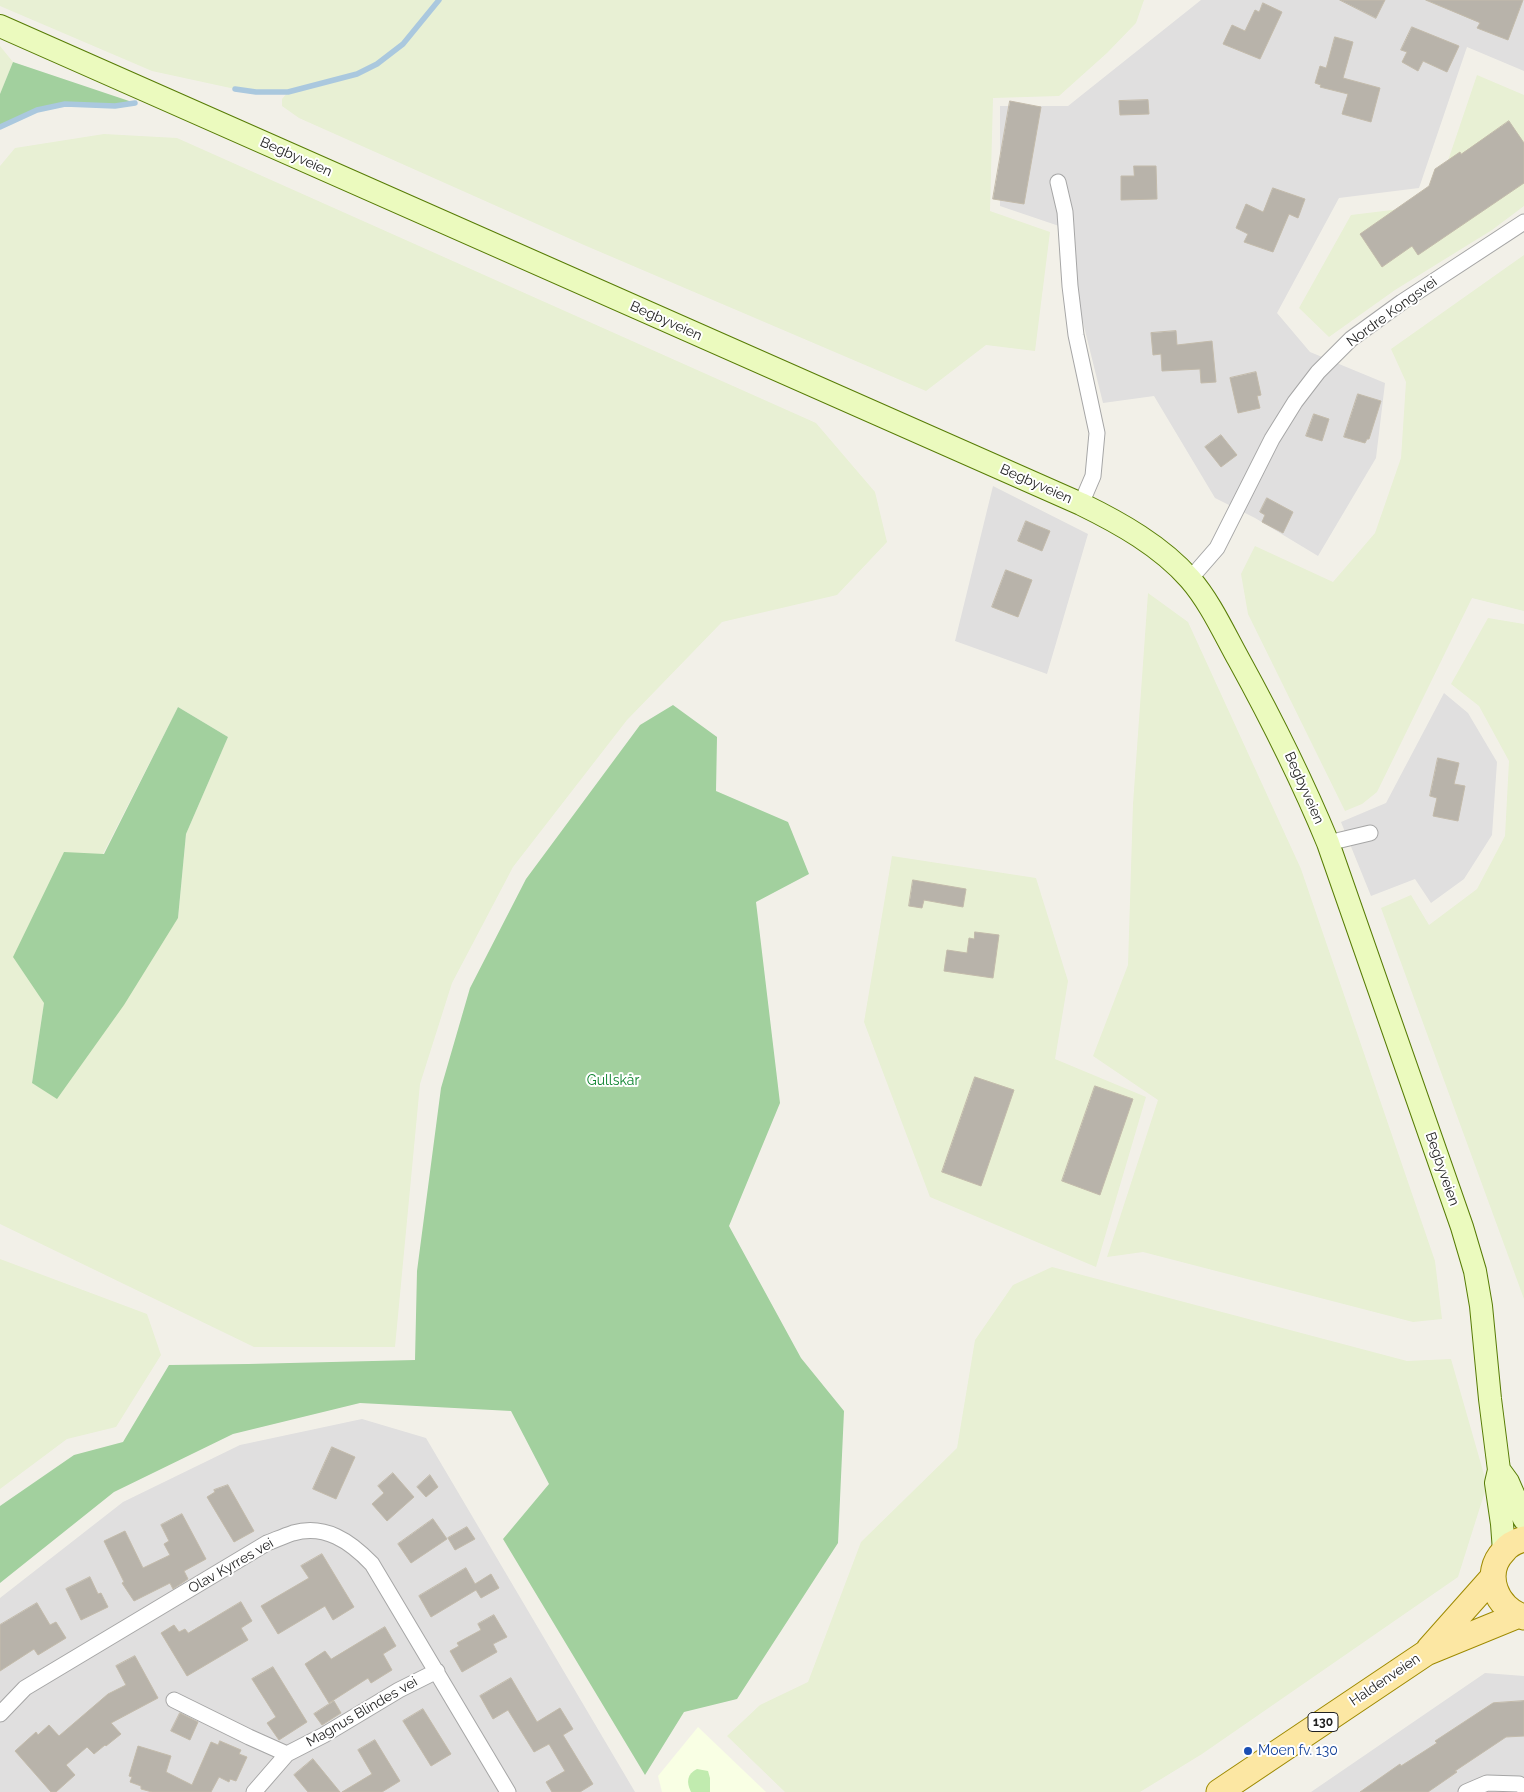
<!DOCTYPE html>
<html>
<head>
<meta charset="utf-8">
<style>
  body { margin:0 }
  canvas { display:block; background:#f2f0e8 }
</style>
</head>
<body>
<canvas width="1524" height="1792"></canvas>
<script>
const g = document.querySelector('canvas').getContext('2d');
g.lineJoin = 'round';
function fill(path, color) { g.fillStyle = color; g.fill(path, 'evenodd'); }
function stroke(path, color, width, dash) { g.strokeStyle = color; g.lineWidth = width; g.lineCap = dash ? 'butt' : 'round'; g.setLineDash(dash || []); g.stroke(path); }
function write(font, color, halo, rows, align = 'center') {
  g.font = font + ' Raleway,sans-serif'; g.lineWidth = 4; g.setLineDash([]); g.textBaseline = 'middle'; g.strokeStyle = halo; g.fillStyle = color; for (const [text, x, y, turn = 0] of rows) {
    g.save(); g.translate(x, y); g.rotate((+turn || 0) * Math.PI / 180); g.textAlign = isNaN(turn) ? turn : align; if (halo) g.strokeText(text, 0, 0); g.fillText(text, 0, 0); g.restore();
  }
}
const residential = new Path2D(`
  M1201 0H1524V71L1467 47 1419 188 1339 198 1277 313 1310 352 1385 383 1376 458 1318 556 1255 518 1215 498 1154 396 1103 403 1059 226 1000 206V106H1068Z
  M993 486 1088 534 1047 674 955 641Z
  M1444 693 1468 713 1497 762 1492 835 1464 879 1431 903 1415 879 1371 896 1341 822 1386 803Z
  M362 1419 426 1438 635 1792H0V1598L123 1502 240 1445Z
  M1485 1673 1524 1676V1792H1311Z`);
const education = new Path2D(`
  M698 1727 766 1792H662L658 1776Z`);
const farmland = new Path2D(`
  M0 0H1144L1136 23 1107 53 1059 96 993 98 990 211 1050 232 1035 351 986 345 926 391 584 245 299 118 282 106V99L288 92H256L235 89 152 71 0 6Z
  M0 46 13 62 0 94Z
  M1477 75 1524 95V206L1492 230 1395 290 1329 337 1299 308 1351 215 1433 205Z
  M104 134 177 138 816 423 875 492 887 542 837 595 722 622 627 720 513 867 452 983 420 1084 395 1347H254L0 1224V166L15 148ZM178 707 228 737 186 834 178 918 32 1083 44 1003 103 854Z
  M1524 255V611L1472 598 1377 792 1362 804 1345 811 1248 614 1241 574 1255 546 1333 582 1375 533 1401 458 1406 382 1391 349Z
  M1148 593 1188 622 1301 869 1435 1261 1442 1319 1413 1322 1143 1252 1107 1257 1158 1100 1093 1056 1128 965 1133 804Z
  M1488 618 1524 624V1299L1381 908 1411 895 1429 925 1477 889 1505 836 1509 761 1479 706 1451 684Z
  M892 856 1036 878 1068 981 1055 1059 1146 1097 1096 1267 930 1197 864 1022Z
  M0 1259 147 1314 161 1355 116 1427 67 1439 0 1489Z
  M1052 1267 1407 1361 1451 1359 1487 1485 1458 1577 1202 1754 1140 1792H785L727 1736 760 1705 808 1682 861 1542 957 1448 975 1340 1013 1285Z`);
const grass = new Path2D(`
  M697 1769 708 1771 710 1778V1792H691C686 1782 687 1774 697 1769Z`);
const forest = new Path2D(`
  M13 62 135 103 115 106 65 104 37 110 0 127V94Z
  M673 705 717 737 716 791 788 822 809 874 756 902 780 1103 729 1226 801 1358 844 1411 838 1543 737 1699 684 1712 645 1775 503 1539 549 1484 511 1411 360 1403 233 1434 114 1492 0 1583V1506L74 1455 123 1442 169 1365 248 1364 415 1360 417 1271 441 1088 470 988 526 879 640 725Z
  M178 707 228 737 186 834 178 918 124 1005 57 1099 32 1083 44 1003 13 957 64 852 104 854Z`);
const stream = new Path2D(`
  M235 89 256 92H288L357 74 377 64 403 44 439 0
  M0 127 37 110 65 104 115 106 135 103`);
const building = new Path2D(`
  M1340 0H1385L1376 18Z
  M1426 0H1523L1508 40 1477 28 1480 23Z
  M1263 3 1282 12 1260 59 1223 44 1232 25 1245 31 1255 10 1259 12Z
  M1412 27 1459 46 1447 72 1423 61 1418 71 1402 62 1407 52 1401 50Z
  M1335 37 1353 42 1343 78 1380 88 1371 122 1342 114 1348 94 1320 87 1321 85 1315 83 1320 66 1326 68Z
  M1148 100 1149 114 1120 115 1119 101Z
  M1010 101 1041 107 1024 204 993 199Z
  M1509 121 1524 143V183L1418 255 1412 246 1382 267 1360 234 1429 186 1435 169 1460 152 1461 154Z
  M1134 166H1156L1157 199 1121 200V176H1134Z
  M1273 188 1305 199 1298 218 1289 214 1273 252 1244 242 1248 234 1236 228 1246 204 1263 212Z
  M1176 331 1177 345 1212 341 1216 382 1201 383 1200 369 1162 371 1161 354 1153 355 1151 333Z
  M1256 372 1261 395 1257 396 1260 408 1238 413 1230 378Z
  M1358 394 1381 401 1369 439H1367L1365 443 1344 437Z
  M1314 414 1329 419 1322 441 1306 436Z
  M1221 435 1237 455 1221 467 1205 447Z
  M1267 498 1293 512 1283 533 1262 522 1265 515 1260 512Z
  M1026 521 1050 531 1042 551 1018 541Z
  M1006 570 1032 580 1018 617 992 607Z
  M1438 758 1459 763 1454 784 1465 786 1458 821 1433 816 1437 798 1430 796Z
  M913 880 966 889 963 907 924 900 922 908 909 906Z
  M975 932 999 935 993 978 944 971 947 950 967 953 969 938 974 939Z
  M975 1077 1014 1090 981 1186 942 1172Z
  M1095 1086 1133 1099 1100 1195 1062 1181Z
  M332 1447 355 1457 336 1499 313 1489Z
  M393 1473 414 1497 387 1521 372 1504 384 1493 378 1486Z
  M430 1475 438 1487 426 1497 417 1487Z
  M228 1485 254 1531 234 1542 207 1497 215 1492 214 1490Z
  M182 1514 206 1559 184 1571 188 1579 173 1589 170 1583 134 1601 122 1583 124 1582 104 1541 125 1531 143 1568 170 1555 164 1544 169 1541 161 1525Z
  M433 1519 447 1539 411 1563 398 1544Z
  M467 1527 475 1539 455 1550 448 1538Z
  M322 1554 354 1607 333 1620 325 1606 278 1634 261 1606 309 1578 301 1566Z
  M466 1568 475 1584 491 1574 499 1588 481 1598 476 1590 431 1617 419 1596Z
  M90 1577 98 1594 101 1593 108 1607 81 1620 66 1589Z
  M241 1602 252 1621 241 1628 248 1640 187 1676 161 1633 174 1625 179 1632 185 1629 188 1633Z
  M37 1603 50 1625 56 1622 66 1638 38 1655 34 1649 0 1671V1625Z
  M494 1615 507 1637 493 1644 497 1652 462 1672 450 1651 459 1646 457 1643 481 1630 478 1624Z
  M385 1627 396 1646 383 1654 392 1670 371 1683 368 1678 329 1703 305 1664 325 1651 331 1659Z
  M135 1656 158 1698 111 1723 121 1734 106 1746 105 1745 94 1754 87 1747 66 1765 75 1775 56 1792H51L15 1751 36 1732 38 1735 49 1725 59 1736 108 1694 126 1685 116 1666Z
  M273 1667 307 1722 279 1740 267 1723 276 1717 252 1679Z
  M511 1678 537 1722 560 1708 573 1729 563 1735 593 1784 580 1792H552L546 1782 565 1771 549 1744 534 1752 508 1710 493 1719 480 1696Z
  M334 1701 341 1713 322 1725 314 1714Z
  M1524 1701V1736L1506 1737 1455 1771 1457 1772 1428 1792H1360L1400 1764 1401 1766 1423 1752 1437 1743 1435 1741 1493 1703Z
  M423 1709 451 1754 431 1766 403 1721Z
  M180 1713 198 1722 190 1740 171 1731Z
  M375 1740 400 1781 382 1792H342L372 1774 358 1750Z
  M220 1741 241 1750 239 1754 247 1757 236 1781 230 1779 229 1782 219 1777 211 1792H152L141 1789V1786L130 1782 132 1777 129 1776 138 1746 171 1756 166 1772 192 1785 211 1742 218 1745Z
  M313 1759 340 1792H308L294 1775Z`);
const street = new Path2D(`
  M1058 182 1065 212 1070 286 1076 335 1097 433 1093 476 1081 504
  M1190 579 1217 548 1272 439 1295 402 1318 372 1351 339 1402 302 1524 222
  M1328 843 1370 833
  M174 1700 249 1737 287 1754
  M0 1714 25 1688 267 1543C275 1540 284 1536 293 1533 325 1524 350 1541 372 1564L508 1792
  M254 1792 287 1754 324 1735 399 1690 437 1671
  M1466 1792 1487 1783 1519 1784 1524 1787`);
const secondary = new Path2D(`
  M0 26 1081 504C1120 523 1161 546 1190 579 1210 602 1224 633 1239 660 1272 720 1302 780 1328 843L1462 1227 1475 1271 1481 1306 1490 1399 1499 1470 1496 1483 1502 1524 1504 1551
  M1500 1471 1508 1482 1524 1519`);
const primary = new Path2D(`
  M1524 1539C1517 1541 1509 1544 1504 1551 1482 1573 1496 1609 1524 1617
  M1429 1649 1493 1577
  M1219 1792 1426 1653 1519 1615`);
const markers = [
  [1248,1751,5,"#1a4fb4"]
];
const shields = [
  [1323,1722,30]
];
const shieldNames = [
  ["130",1323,1722]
];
const streetNames = [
  ["Begbyveien",296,157,24],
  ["Nordre Kongsvei",1392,312,-36],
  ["Begbyveien",666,321,24],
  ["Begbyveien",1036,484,24],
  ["Begbyveien",1304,788,66],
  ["Begbyveien",1442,1169,71],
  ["Olav Kyrres vei",231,1566,-30],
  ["Haldenveien",1385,1680,-34],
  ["Magnus Blindes vei",362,1712,-30]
];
const parkNames = [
  ["Gullskår",613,1081]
];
const transitNames = [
  ["Moen fv. 130",1258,1751]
];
fill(residential, '#e0dfdf');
fill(education, '#f9ffe4');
fill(farmland, '#e8f0d4');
fill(grass, '#c1ebaf');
fill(forest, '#a2d09e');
stroke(stream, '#aac8de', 5.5);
fill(building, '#b8b3aa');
stroke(building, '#c3bbab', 1);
stroke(street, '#a6a6a6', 17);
stroke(secondary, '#577c05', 24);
stroke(primary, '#9e8a01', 27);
stroke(street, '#fff', 15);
stroke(secondary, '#ebfabe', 22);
stroke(primary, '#fce7a3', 25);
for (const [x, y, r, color] of markers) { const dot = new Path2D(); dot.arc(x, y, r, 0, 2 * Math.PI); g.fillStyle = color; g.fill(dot); stroke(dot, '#fff', 2); }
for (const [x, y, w] of shields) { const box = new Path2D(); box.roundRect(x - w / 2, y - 9.5, w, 19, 4); g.fillStyle = '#fff'; g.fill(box); stroke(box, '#222', 1); }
write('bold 12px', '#222', null, shieldNames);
write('14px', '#222', '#fff', streetNames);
write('14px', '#0c832e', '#fff', parkNames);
write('14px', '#164399', '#fff', transitNames, 'left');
</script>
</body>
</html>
